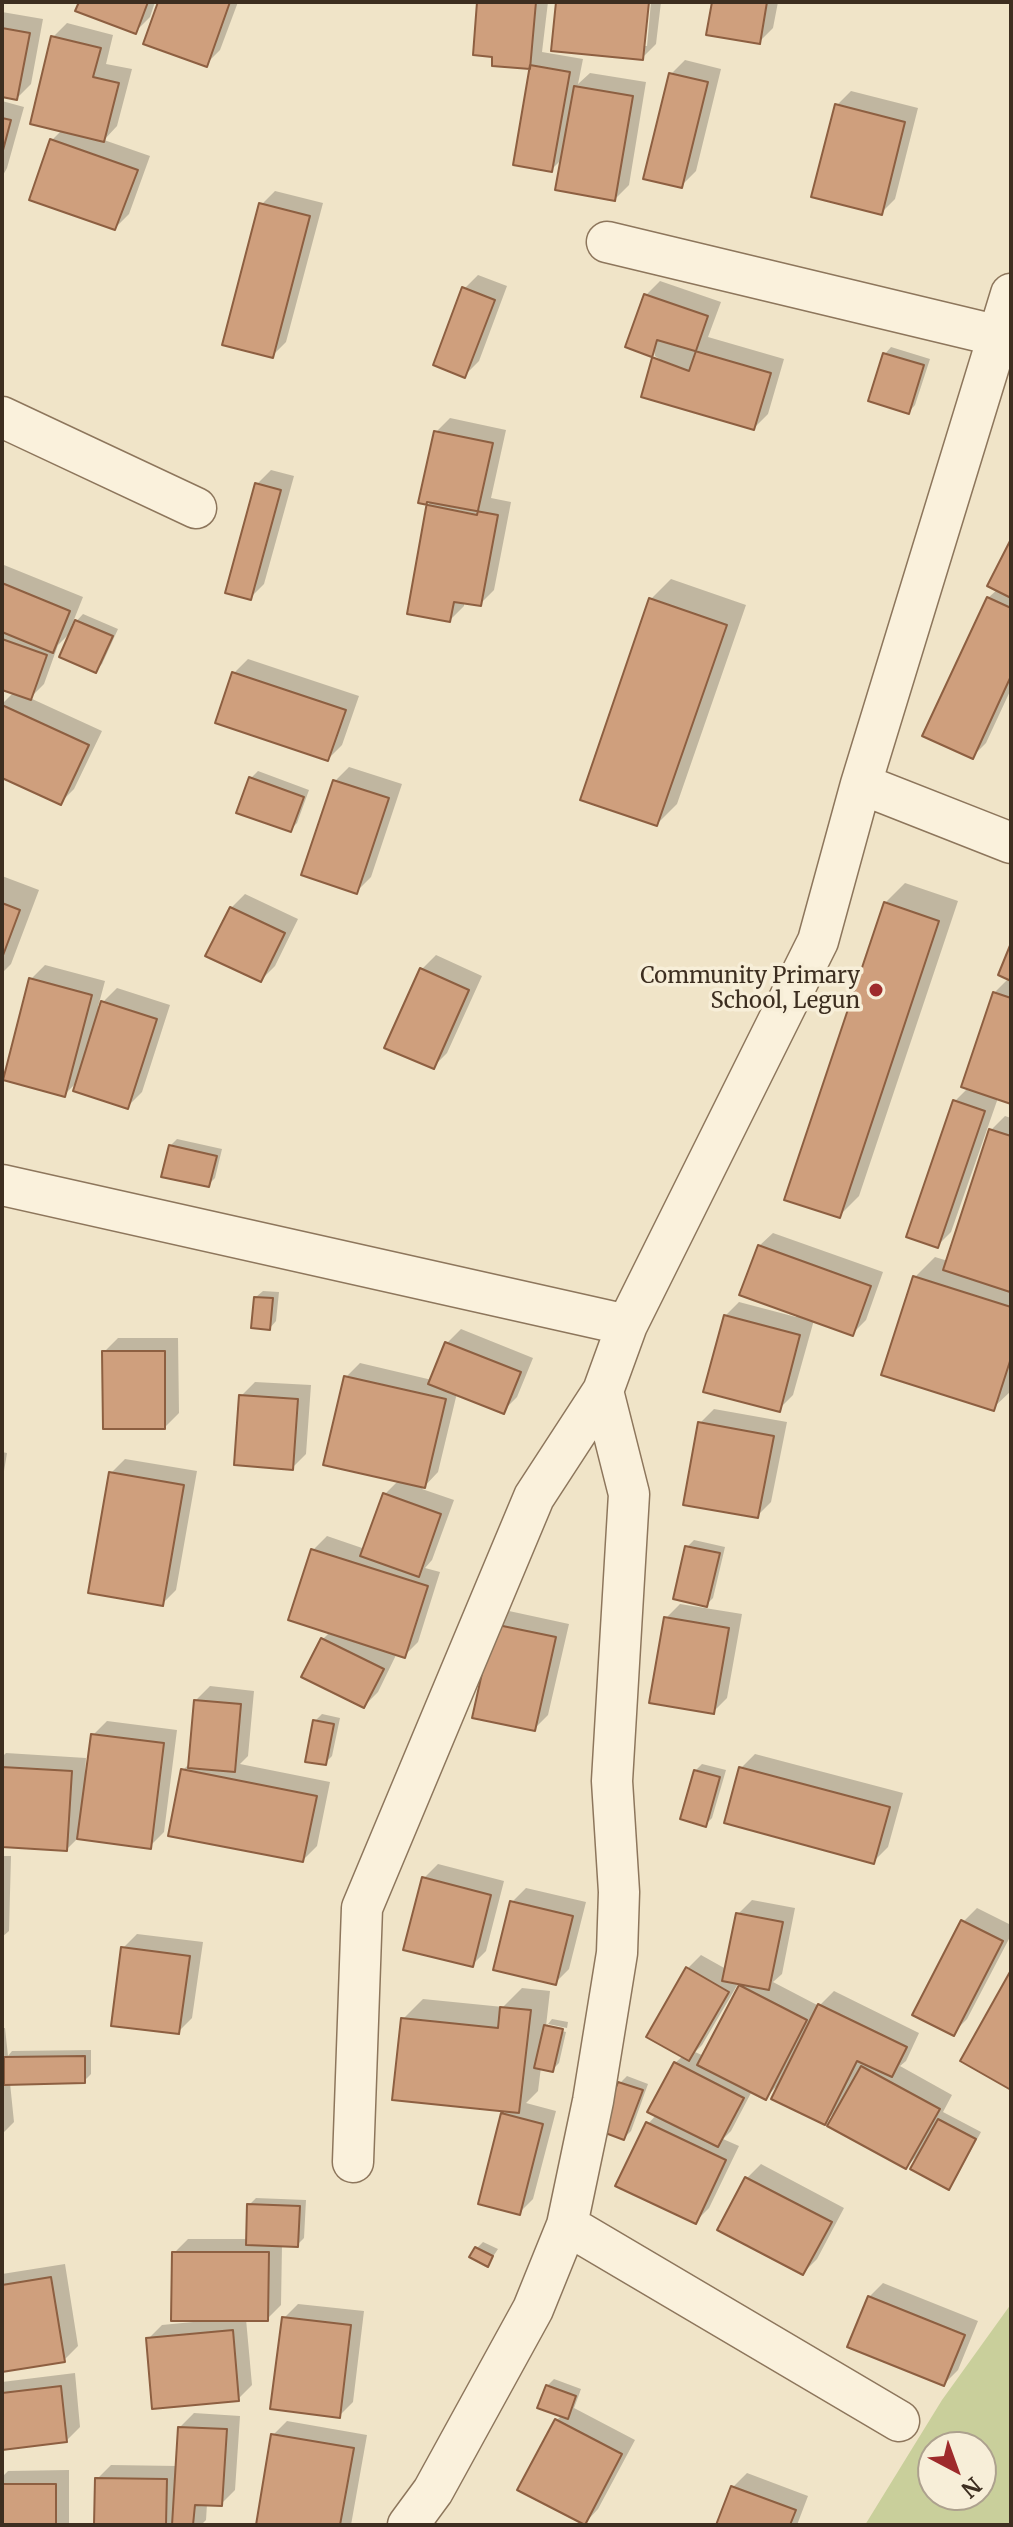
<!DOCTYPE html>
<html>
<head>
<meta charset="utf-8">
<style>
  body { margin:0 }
  #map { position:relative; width:1013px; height:2527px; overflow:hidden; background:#f0e4c8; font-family:Merriweather,serif }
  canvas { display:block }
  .frame { position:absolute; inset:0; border:4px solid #3d2e20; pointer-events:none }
  .north { position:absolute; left:917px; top:2431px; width:80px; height:80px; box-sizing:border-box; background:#f7eed8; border:2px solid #ada18e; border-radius:50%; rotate:139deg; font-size:22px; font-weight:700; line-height:32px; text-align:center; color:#3d2e20 }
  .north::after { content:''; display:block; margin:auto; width:28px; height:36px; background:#9e2a2b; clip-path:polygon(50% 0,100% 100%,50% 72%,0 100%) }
</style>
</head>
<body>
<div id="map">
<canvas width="1013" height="2527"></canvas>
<div class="frame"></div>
<div class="north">N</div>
</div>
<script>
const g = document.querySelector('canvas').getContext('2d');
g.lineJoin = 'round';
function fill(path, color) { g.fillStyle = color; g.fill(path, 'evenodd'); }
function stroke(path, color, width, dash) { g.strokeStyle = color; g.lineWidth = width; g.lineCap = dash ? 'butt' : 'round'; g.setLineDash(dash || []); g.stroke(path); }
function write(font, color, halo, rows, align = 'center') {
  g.font = font + ' Merriweather,serif'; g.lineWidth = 7; g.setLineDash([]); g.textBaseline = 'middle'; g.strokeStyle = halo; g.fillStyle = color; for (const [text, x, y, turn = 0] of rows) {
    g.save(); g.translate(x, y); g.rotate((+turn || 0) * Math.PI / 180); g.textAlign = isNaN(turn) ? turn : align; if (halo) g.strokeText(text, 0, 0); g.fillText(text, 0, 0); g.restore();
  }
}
const green = new Path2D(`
  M1011 2304V2525H865L942 2400ZM933 2447H981V2495H933Z`);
const shadow = new Path2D(`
  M81 2H155L150 17 136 31Z
  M160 2H238L220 50 206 64Z
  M479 2H548L542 52 583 59 578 84 590 73 646 82 629 185 615 199 563 158 552 169 531 67Z
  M558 2H647L642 46H647L651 2H661L656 44 642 58Z
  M714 2H778L773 28 759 42Z
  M2 12 43 19 31 84 17 98 2 95Z
  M67 23 113 35 106 64 132 69 117 126 104 140 150 156 129 214 115 228 52 140 62 130 53 37Z
  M685 60 721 69 696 171 682 185 671 74Z
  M851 91 918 108 895 199 881 213 837 105Z
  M2 101 24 107 7 168 2 177Z
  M275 191 323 203 286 342 272 356 261 205Z
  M478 275 507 286 479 361 465 375 464 289Z
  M660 281 721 302 708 337 784 359 768 414 754 428 655 356 646 295Z
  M891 347 930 359 915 405 909 412 885 354Z
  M450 418 506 430 491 498 511 502 494 590 480 604 464 602V606L450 620 429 503 436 432Z
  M271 470 294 476 264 584 250 598 257 484Z
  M1011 543V689L986 743 972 757 988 598 998 589Z
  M4 565 83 597 71 627 83 614 118 629 102 664 95 671 72 631 58 645 44 684 30 698 102 731 74 789 60 803 2 776V704L14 692 2 688V567Z
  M671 579 746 605 677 804 657 824 651 599Z
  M248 659 359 696 342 745 328 759 234 673Z
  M349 767 402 784 371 877 357 891 303 873 335 781Z
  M258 771 309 790 297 823 290 830 251 778Z
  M2 876 39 890 11 964 2 973Z
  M905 883 958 901 859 1196 839 1216 885 903Z
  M245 894 298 919 275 966 261 980 231 908Z
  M1011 948V1102L998 1098 951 1232 937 1246 955 1101 968 1088 994 993 1009 978Z
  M436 955 482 976 447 1053 433 1067 422 969Z
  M45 965 105 981 98 1007 117 988 170 1005 142 1092 128 1106 78 1081 65 1094 31 979Z
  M1005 1116 1011 1118V1391L993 1408 915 1277 935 1257 948 1261 991 1130Z
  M177 1139 222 1149 215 1178 208 1185 170 1146Z
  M773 1233 883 1272 866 1320 852 1334 814 1320 793 1395 779 1409 725 1316 739 1302 796 1317 797 1314 759 1246Z
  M263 1291 279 1292 276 1321 270 1328 256 1297Z
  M461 1329 533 1358 517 1397 503 1411 457 1393 438 1472 422 1489 454 1500 432 1560 425 1568 440 1572 418 1642 404 1656 397 1653 378 1692 364 1706 304 1676 323 1639 330 1632 313 1550 327 1536 365 1549 385 1494 399 1480 346 1377 360 1363 432 1380 447 1343Z
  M118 1338H178L179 1413 165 1427 104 1352Z
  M255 1382 311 1385 306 1454 292 1468 241 1396Z
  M714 1409 787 1422 771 1502 757 1516 700 1423Z
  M2 1452 7 1453 2 1483Z
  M125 1459 197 1471 176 1590 162 1604 111 1473Z
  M694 1540 725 1547 713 1598 705 1606 687 1547Z
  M680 1604 742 1614 727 1698 713 1712 666 1618Z
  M509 1611 569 1624 548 1715 534 1729 495 1625Z
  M210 1686 254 1691 248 1756 240 1764 330 1782 317 1846 303 1860 183 1770 190 1763 196 1700Z
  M322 1714 340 1718 332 1756 325 1763 315 1721Z
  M107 1721 177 1730 164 1832 150 1846 78 1838 67 1849 2 1845V1757L6 1753 86 1758 85 1774H88L93 1735Z
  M755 1754 903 1793 888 1847 874 1861 741 1768Z
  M702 1764 726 1770 712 1818 705 1825 695 1771Z
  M2 1856H11L9 1931 2 1937Z
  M438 1864 504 1881 486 1951 472 1965 424 1878Z
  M526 1888 586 1902 569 1969 555 1983 512 1902Z
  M752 1900 795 1908 782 1974 773 1982 819 2006 834 1991 919 2033 906 2061 900 2066 952 2095 943 2112 981 2132 955 2180 948 2187 920 2153 906 2167 837 2110 824 2123 780 2083 766 2097 752 2091 731 2131 723 2139 739 2146 709 2208 695 2222 648 2124 657 2114 675 2063 683 2056 687 1969 701 1955 726 1969 738 1914ZM742 1977 744 1983 704 2056 695 2052 702 2045Z
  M977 1908 1011 1925V1935L967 2019 953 2033 963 1922Z
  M137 1934 203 1942 192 2018 178 2032 123 1948Z
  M522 1988 550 1991 546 2026 548 2024V2028L566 2032 559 2063 552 2070 541 2067 538 2091 526 2103 556 2111 533 2199 519 2213 503 2114 508 2110 403 2019 423 1999 503 2007Z
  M552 2019 568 2022 567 2028 548 2024Z
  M2 2028H5L8 2056 12 2051 91 2050V2074L84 2081 10 2083 14 2122 2 2134Z
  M627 2076 648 2084 631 2131 624 2138 620 2083Z
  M761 2164 844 2208 817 2259 803 2273 747 2178Z
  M256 2198 306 2200 304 2238 297 2245H282L281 2305 267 2319H246L252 2385 238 2399 148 2339 162 2325 193 2322 174 2253 188 2239H248L249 2205Z
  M483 2242 498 2249 488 2264 476 2249Z
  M65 2264 78 2346 64 2360 2 2370V2274Z
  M883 2283 978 2321 958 2370 944 2384 869 2297Z
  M298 2304 364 2311 353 2402 339 2416 284 2318Z
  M75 2373 80 2427 66 2441 2 2448V2382Z
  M554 2379 581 2389 574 2408 635 2440 598 2509 585 2523 557 2420 562 2415 547 2386Z
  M194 2413 240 2416 235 2490 221 2504H207L206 2520 201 2525H96L97 2479 111 2465 178 2466 180 2427Z
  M287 2421 367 2435 351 2525H258L273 2435Z
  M69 2470V2525H2V2477L8 2471Z
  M747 2473 808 2496 797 2525H718L733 2487Z`);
const building = new Path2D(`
  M79 2H148L136 34 75 11Z
  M158 2H230L207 67 143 44Z
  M477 2H536L530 69 492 66V57L473 55Z
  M556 2H649L643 60 551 51Z
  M712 2H767L760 44 706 35Z
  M2 28 30 33 17 100 2 97Z
  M51 36 101 48 93 77 119 83 104 142 30 124Z
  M530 65 570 72 552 172 513 165Z
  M669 73 708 82 682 188 643 179Z
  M574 86 633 96 615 201 555 190Z
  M835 104 905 122 882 215 811 197Z
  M2 118 11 120 2 154Z
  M50 139 138 170 115 230 29 200Z
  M259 203 310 216 273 358 222 345Z
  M462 287 495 300 465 378 433 365Z
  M644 294 708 316 689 371 625 347Z
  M657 340 771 373 754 430 641 397Z
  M883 353 924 365 909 414 868 401Z
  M434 431 493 443 477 515 418 503Z
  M255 483 281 490 251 600 225 593Z
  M427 502 498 515 481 606 454 602 450 622 407 614Z
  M1011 539V598L987 586Z
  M2 583 70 611 53 653 2 632Z
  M987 597 1011 608V676L973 759 922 736Z
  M649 598 727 625 657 826 580 800Z
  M75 620 113 636 96 673 59 657Z
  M2 639 47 655 31 700 2 690Z
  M232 672 346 710 328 761 215 723Z
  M2 705 89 745 61 805 2 778Z
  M249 777 304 797 291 832 236 813Z
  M333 780 389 798 357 894 301 875Z
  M884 902 939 921 840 1218 784 1200Z
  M2 903 20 910 2 958Z
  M230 907 285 933 261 982 205 956Z
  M1011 943V981L998 975Z
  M420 968 469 990 434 1069 384 1048Z
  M29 978 92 995 65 1097 3 1080Z
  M993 992 1011 998V1104L961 1087Z
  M101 1001 157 1019 128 1109 73 1091Z
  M953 1100 985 1111 938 1248 906 1237Z
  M989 1129 1011 1136 1010 1292 943 1270Z
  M169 1145 217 1156 209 1187 161 1177Z
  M758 1245 871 1286 853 1336 739 1295Z
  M913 1276 1011 1307V1358L994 1411 881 1375Z
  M254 1297 273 1298 270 1330 251 1328Z
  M724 1315 800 1335 780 1412 703 1392Z
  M445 1342 521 1372 504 1414 428 1384Z
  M102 1351H165V1429H103Z
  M344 1376 446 1399 425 1488 323 1465Z
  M239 1395 298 1399 293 1470 234 1465Z
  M698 1422 774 1436 758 1518 683 1505Z
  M109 1472 184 1485 163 1606 88 1593Z
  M383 1493 441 1514 419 1577 360 1556Z
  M685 1546 720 1553 707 1607 673 1599Z
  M311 1549 428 1586 405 1658 288 1620Z
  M664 1617 729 1628 714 1714 649 1703Z
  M493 1624 556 1637 535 1731 472 1718Z
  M321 1638 384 1669 364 1708 301 1677Z
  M194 1700 241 1704 235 1772 188 1768Z
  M313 1720 334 1724 326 1765 305 1762Z
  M91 1734 164 1743 151 1849 77 1839Z
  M2 1767 72 1771 67 1851 2 1847Z
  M739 1767 890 1807 874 1864 724 1823Z
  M181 1769 317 1796 303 1862 168 1836Z
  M694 1770 720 1777 706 1827 680 1819Z
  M422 1877 491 1895 473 1967 403 1950Z
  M510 1901 573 1916 556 1985 493 1970Z
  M736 1913 783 1922 769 1990 722 1981Z
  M961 1920 1003 1941 954 2036 912 2015Z
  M121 1947 190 1956 179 2034 111 2026Z
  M686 1967 729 1992 689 2061 646 2037Z
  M1011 1970V2090L960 2061Z
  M739 1985 807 2020 766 2100 697 2065Z
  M818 2004 907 2047 892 2077 857 2061 825 2125 771 2099Z
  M500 2007 531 2010 519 2113 392 2100 401 2018 498 2028Z
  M544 2025 563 2029 553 2072 534 2068Z
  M85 2056V2083L4 2085V2057Z
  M674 2062 744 2098 718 2147 647 2112Z
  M861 2066 940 2109 906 2169 827 2126Z
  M618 2082 643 2090 624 2140 600 2131Z
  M501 2113 543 2124 520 2215 478 2204Z
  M938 2119 976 2139 949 2190 910 2169Z
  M646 2122 726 2160 696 2224 615 2186Z
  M745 2177 832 2222 803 2275 717 2230Z
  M247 2204 300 2206 298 2247 246 2245Z
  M475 2247 493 2256 488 2267 469 2257Z
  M172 2252H269L268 2321H171Z
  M51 2277 65 2362 2 2372V2285Z
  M868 2296 965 2335 944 2386 847 2347Z
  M282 2317 351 2325 340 2418 270 2409Z
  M233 2330 239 2401 152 2409 146 2338Z
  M546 2385 576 2396 568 2419 537 2408Z
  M61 2386 67 2442 2 2450V2393Z
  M555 2419 622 2454 585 2525 517 2490Z
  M178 2427 227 2429 222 2506 195 2505 193 2525H172Z
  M271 2434 354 2448 340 2525H256Z
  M95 2478 167 2479 166 2525H94Z
  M2 2484H56V2525H2Z
  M731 2486 796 2510 790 2525H716Z`);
const minor = new Path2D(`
  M607 242 999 336
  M2 417 196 508
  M861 784 1011 843
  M2 1185 627 1325
  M353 2162 362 1908 534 1497 603 1391 627 1325 818 941 861 784 1011 294
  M567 2225 899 2421
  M408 2525 433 2491 533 2309 567 2225 593 2101 617 1953 619 1892 612 1781 629 1494 603 1391`);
const markers = [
  [876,990,8,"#9e2a2b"]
];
const poiNames = [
  ["Community Primary",860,977],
  ["School, Legun",860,1002]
];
fill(green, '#c9cf9b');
fill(shadow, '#0003');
fill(building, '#cf9f7d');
stroke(building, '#8d5f41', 2);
stroke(minor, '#8d765c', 43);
stroke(minor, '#faf1dc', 40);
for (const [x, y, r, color] of markers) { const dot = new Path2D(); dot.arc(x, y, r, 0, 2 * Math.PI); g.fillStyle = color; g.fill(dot); stroke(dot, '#f7eed8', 3); }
write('22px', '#3d2e20', '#f7eed8', poiNames, 'right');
</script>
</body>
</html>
